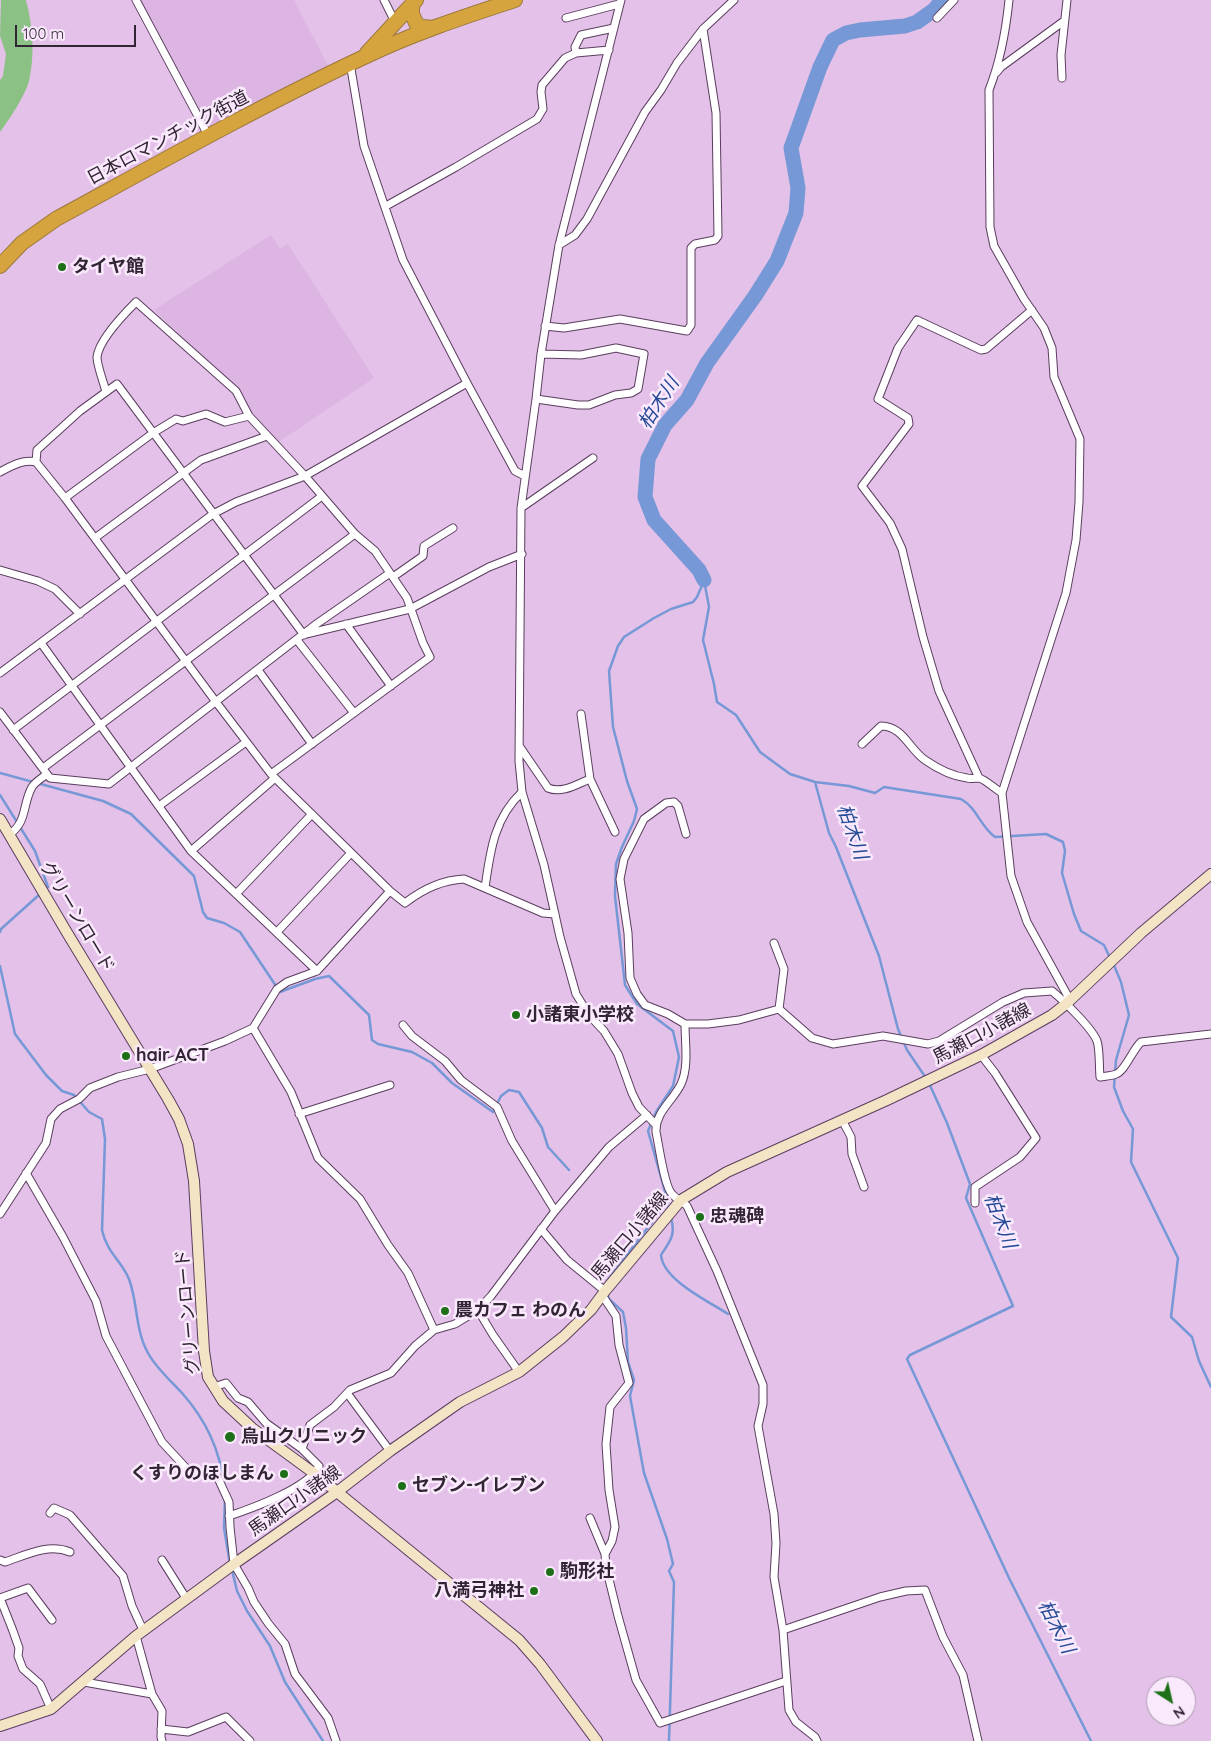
<!DOCTYPE html>
<html>
<head>
<meta charset="utf-8">
<style>
  body { margin:0 }
  #map { position:relative; width:1211px; height:1741px; overflow:hidden; background:#e3c1e8; font-family:Quicksand,sans-serif }
  canvas { display:block }
  .north { position:absolute; left:1146px; top:1676px; width:50px; height:50px; box-sizing:border-box; background:#fae9fd; border:1px solid #aa9bac; border-radius:50%; rotate:145deg; font-size:14px; font-weight:700; line-height:20px; text-align:center; color:#322533 }
  .north::after { content:''; display:block; margin:auto; width:18px; height:22px; background:#1e7018; clip-path:polygon(50% 0,100% 100%,50% 72%,0 100%) }
  .scale { position:absolute; left:15px; top:25px; width:121px; height:22px; box-sizing:border-box; border:2px solid #322533; border-top:0; padding-left:6px; font-size:15px; line-height:18px; white-space:nowrap; color:#322533; -webkit-text-stroke:4px #fae9fd; paint-order:stroke }
</style>
</head>
<body>
<div id="map">
<canvas width="1211" height="1741"></canvas>
<div class="north">N</div>
<div class="scale">100 m</div>
</div>
<script>
const g = document.querySelector('canvas').getContext('2d');
g.lineJoin = 'round';
function fill(path, color) { g.fillStyle = color; g.fill(path, 'evenodd'); }
function stroke(path, color, width, dash) { g.strokeStyle = color; g.lineWidth = width; g.lineCap = dash ? 'butt' : 'round'; g.setLineDash(dash || []); g.stroke(path); }
function write(font, color, halo, rows, align = 'center') {
  g.font = font + ' Quicksand,"Noto Sans JP",sans-serif'; g.lineWidth = 5; g.setLineDash([]); g.textBaseline = 'middle'; g.strokeStyle = halo; g.fillStyle = color; for (const [text, x, y, turn = 0] of rows) {
    g.save(); g.translate(x, y); g.rotate((+turn || 0) * Math.PI / 180); g.textAlign = isNaN(turn) ? turn : align; if (halo) g.strokeText(text, 0, 0); g.fillText(text, 0, 0); g.restore();
  }
}
const built = new Path2D(`
  M139 0H294L329 68 207 131Z
  M271 235 280 249 288 244 374 378 277 443 255 421 236 388 154 310Z`);
const green = new Path2D(`
  M1 0H26C33 26 35 55 29 81 25 96 9 120 0 132V80L3 76 6 54 0 36Z`);
const stream = new Path2D(`
  M704 580 709 607 703 640 714 684 717 702 736 715 760 752 790 774 815 782 829 833 836 847 879 956 898 1029 907 1050 926 1078
  M0 773 103 801 131 814 194 876 203 912 207 918 224 923 240 932 280 992 315 979 329 976 369 1015 372 1040 378 1044 412 1052 432 1063 452 1083 493 1112 501 1096 509 1090 519 1092 542 1128 548 1147 569 1170
  M815 782 849 786 875 793 884 787 961 799C977 808 980 826 995 837L1046 834 1063 842 1065 851 1062 873 1074 914 1081 931 1104 945 1110 958
  M0 795 35 851 48 887 44 890
  M0 932 1 929 40 894
  M1113 963 1121 982 1129 1015 1116 1060 1114 1087 1123 1111 1133 1129 1131 1162 1178 1258 1171 1317 1192 1337 1199 1361 1211 1387
  M0 966 15 1034 46 1075 62 1091 74 1095 89 1112 102 1119 105 1139 102 1230C107 1253 121 1260 129 1279 138 1303 135 1330 148 1353 156 1368 170 1380 182 1393 206 1420 220 1449 224 1485
  M929 1083 947 1123 970 1184 966 1198 1013 1306 910 1355 907 1359 1009 1578 1091 1741
  M668 1210 666 1195 648 1131 656 1112 673 1086 679 1057 673 1031 637 1004 625 985 615 896 616 864 622 847 634 821 637 809 627 781 613 727 609 671 618 646 624 637 654 618 671 609 693 602 697 597 704 581
  M671 1218C676 1235 670 1241 661 1255 663 1280 708 1301 728 1314
  M607 1281 666 1204
  M607 1293 609 1299 623 1312 626 1328 628 1362 634 1380 630 1396 644 1473 667 1539 673 1564 669 1571 674 1582 669 1741
  M225 1498 224 1528 230 1564
  M232 1570 237 1591 247 1611 270 1646 285 1682 323 1741`);
const river = new Path2D(`
  M704 580 699 570 654 520 645 497 648 459 665 425 687 400 707 363 755 296 777 261 796 213 798 188 791 148 820 67 833 40 846 33 860 30 905 26 917 22 934 10 942 0`);
const street = new Path2D(`
  M136 0 209 137
  M384 0 395 22
  M621 0 559 245 541 354 536 399 521 508 519 761 522 792 544 865 560 937 576 994 589 1015 604 1031 618 1054 632 1093 639 1107 656 1125
  M1009 0C1006 30 1000 62 989 90L990 227 994 246 1024 299 1044 328 1052 348 1054 377 1080 439 1079 502 1076 540 1066 593 1002 793 1011 876 1027 922 1070 1000
  M566 18 619 4
  M937 18 954 0
  M576 53 575 47 581 35 614 28
  M350 63 364 146 403 260 467 383 515 471 525 476
  M997 72 1001 67 1064 21
  M1062 78 1061 55 1067 0
  M386 206 456 167 537 119 543 109 541 92 542 85 565 58 576 53 609 50
  M559 245 575 235 587 219 645 112 661 90 677 63 703 29 734 0
  M545 326 564 328 620 319 687 331 691 325V248L695 244 715 240 718 236 716 113 703 29
  M106 392C104 383 97 366 97 357 99 340 124 314 136 302L236 391 249 416
  M536 399 578 405H589L615 395 631 393 638 389 644 354 616 348 581 355 541 354
  M36 462 37 450 80 411 117 384 304 635
  M0 472C11 466 23 459 36 462L65 498 216 702 271 774 390 891 405 903C423 889 442 880 464 879L543 913 555 914
  M65 498 153 433 176 419 183 421 206 414 225 422 249 416 305 476 355 534 375 551 407 598 423 643 430 657 271 774
  M521 508 593 458
  M95 538 201 460 267 436
  M0 570 38 581 55 589 80 614
  M393 577 423 556 424 546 453 528
  M346 624 391 686
  M306 634 410 609 489 567 522 554
  M297 640 354 713
  M41 643 191 851 317 971
  M258 670 312 744
  M0 673 213 514 236 502 305 476 467 383
  M0 712 50 778 109 784 315 625 390 573
  M581 714 590 779 615 832
  M13 730 322 496
  M862 744 881 726C903 726 909 749 925 760 938 769 951 776 967 778 971 779 975 778 979 778 986 780 995 789 1002 793
  M520 747 548 788C562 794 577 784 590 779
  M43 768 355 534
  M979 778 939 691 923 637 902 549 890 523 862 486 909 424 908 418 878 399 898 348 917 320 981 350 986 349 1032 310
  M159 806 246 742
  M686 834 678 806 674 802 666 803 644 819 624 859 620 879 628 933 630 978 637 994 645 1005 668 1014 685 1024H708L739 1020 779 1009 812 1038 833 1044 883 1036 928 1044 939 1041 1003 1002 1024 993 1052 991C1063 1000 1092 1028 1097 1041 1100 1050 1099 1067 1100 1077 1105 1076 1112 1076 1116 1074 1125 1071 1133 1049 1141 1042L1211 1034
  M9 835C28 821 22 805 32 787 35 782 42 778 47 774
  M191 851 275 778
  M485 888C490 852 494 818 522 792
  M236 894 312 814
  M277 932 351 853
  M774 943 784 969 779 1009
  M685 1024C685 1043 689 1067 681 1084 673 1101 655 1112 656 1132 659 1145 664 1186 672 1194 676 1199 683 1201 687 1206L717 1271 763 1385V1404L758 1426 774 1514 776 1543 774 1577 783 1630 789 1710 796 1722 815 1737 817 1741
  M403 1025 412 1036 445 1061 461 1080 497 1107 512 1141 555 1211
  M253 1028 291 1092 318 1158 360 1199 388 1245 408 1273 434 1330
  M299 1114 390 1085
  M842 1120 851 1137 852 1154 864 1187
  M26 1173 63 1237 96 1301 106 1336 162 1442 187 1469 207 1474 218 1478 229 1502 230 1527 234 1564 248 1588 254 1602 268 1623 285 1644 295 1674 328 1718 336 1741
  M975 1203V1187L1020 1157 1036 1138 995 1073 981 1055
  M0 1214 46 1143 51 1119 60 1109 79 1099 90 1088 118 1077 150 1069 225 1041 253 1028 277 989 287 982 317 971 390 891
  M541 1229 567 1260 605 1291
  M602 1295 616 1316 619 1345 629 1383 610 1407 606 1444 609 1490 615 1527 612 1541 605 1554
  M478 1310 493 1335 519 1372
  M214 1387 226 1383 238 1398 248 1402 266 1423 302 1449
  M347 1393 390 1451
  M50 1513 54 1508 70 1515 123 1576 132 1606 143 1630
  M229 1516C253 1508 308 1488 319 1466L302 1449 310 1425 334 1407 350 1390 391 1373 415 1346 434 1330 455 1324 478 1310 491 1296 555 1211 609 1147 647 1115
  M590 1518 605 1554 606 1567 618 1616 636 1680 660 1723 786 1681
  M0 1560 5 1562C26 1555 48 1543 70 1552
  M162 1560 186 1598
  M783 1630 880 1597 906 1591 925 1590 943 1637 963 1675 978 1741
  M136 1636 152 1694 162 1711 161 1737 162 1741
  M84 1682 152 1694
  M51 1709 40 1684 23 1669 18 1656 19 1648 13 1631 0 1598 28 1588 52 1620
  M161 1729 188 1732 226 1717 250 1741`);
const secondary = new Path2D(`
  M0 819 69 936 168 1099 179 1119 188 1144 194 1181 204 1351 208 1377 223 1401 252 1428 315 1474 519 1640 540 1664 597 1741
  M0 1726 51 1709 136 1636 234 1564 337 1492 390 1451 460 1402 519 1372 563 1337 591 1310 605 1291 681 1200 727 1172 887 1100 981 1055 1052 1015 1066 1004 1141 933 1211 874`);
const highway = new Path2D(`
  M412 4V14L417 25 423 27 433 28
  M367 53 416 0
  M0 266 22 243 56 219C157 164 258 107 362 58 411 34 463 17 515 0`);
const markers = [
  [62,267,5,"#1e7018"],
  [516,1015,5,"#1e7018"],
  [126,1056,5,"#1e7018"],
  [700,1217,5,"#1e7018"],
  [445,1311,5,"#1e7018"],
  [230,1437,6,"#1e7018"],
  [284,1474,5,"#1e7018"],
  [402,1486,5,"#1e7018"],
  [550,1572,5,"#1e7018"],
  [534,1591,5,"#1e7018"]
];
const streetNames = [
  ["日本ロマンチック街道",168,138,-28],
  ["グリーンロード",77,917,59],
  ["馬瀬口小諸線",982,1034,-28],
  ["馬瀬口小諸線",630,1236,-50],
  ["グリーンロード",188,1312,-95],
  ["馬瀬口小諸線",295,1501,-35]
];
const poiNames = [
  ["タイヤ館",72,267],
  ["小諸東小学校",526,1015],
  ["hair ACT",136,1056],
  ["忠魂碑",710,1217],
  ["農カフェ わのん",455,1311],
  ["烏山クリニック",241,1437],
  ["くすりのほしまん",274,1474,"right"],
  ["セブン-イレブン",412,1486],
  ["駒形社",560,1572],
  ["八満弓神社",524,1591,"right"]
];
const waterNames = [
  ["柏木川",659,403,-57],
  ["柏木川",852,832,71],
  ["柏木川",1000,1221,69],
  ["柏木川",1056,1627,63]
];
fill(built, '#dcb5e2');
fill(green, '#8cc186');
stroke(stream, '#7698d6', 2.5);
stroke(river, '#7698d6', 15);
stroke(street, '#5b3e5f', 9);
stroke(secondary, '#5b3e5f', 12);
stroke(highway, '#9c783a', 16);
stroke(street, '#fff', 7);
stroke(secondary, '#f2e4c5', 10);
stroke(highway, '#d5a43e', 14);
for (const [x, y, r, color] of markers) { const dot = new Path2D(); dot.arc(x, y, r, 0, 2 * Math.PI); g.fillStyle = color; g.fill(dot); stroke(dot, '#fae9fd', 2); }
write('18px', '#322533', '#fae9fd', streetNames);
write('bold 18px', '#322533', '#fae9fd', poiNames, 'left');
write('italic 19px', '#254b96', '#fae9fd', waterNames);
</script>
</body>
</html>
